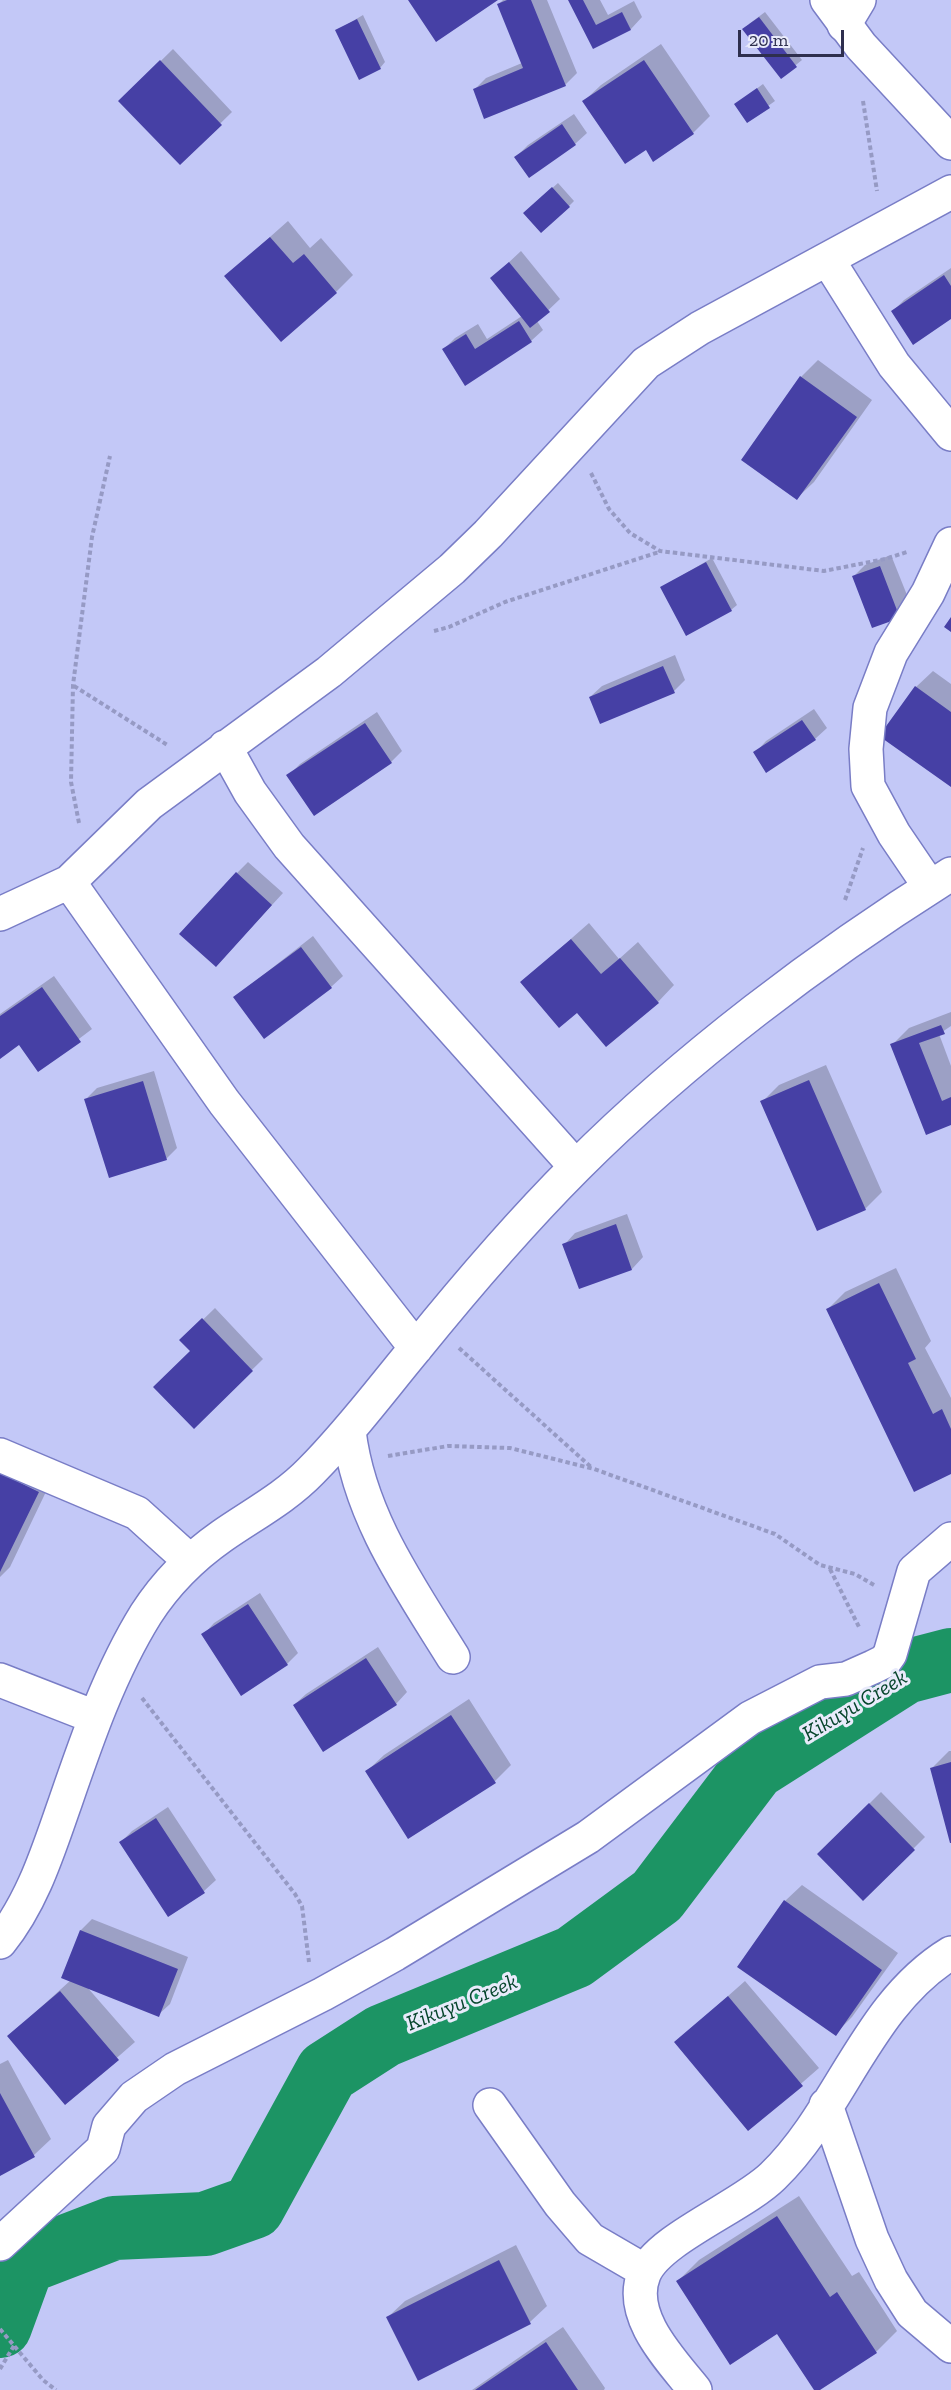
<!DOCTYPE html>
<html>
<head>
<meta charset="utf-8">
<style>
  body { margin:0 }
  #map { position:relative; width:951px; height:2390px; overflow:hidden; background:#c3c8f7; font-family:"Zilla Slab",serif }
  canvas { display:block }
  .scale { position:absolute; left:738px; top:30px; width:106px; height:27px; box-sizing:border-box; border:3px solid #2e2f4e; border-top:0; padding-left:8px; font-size:18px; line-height:21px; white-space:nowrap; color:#2e2f4e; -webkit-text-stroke:4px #e9ebfb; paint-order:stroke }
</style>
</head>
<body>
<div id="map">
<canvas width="951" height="2390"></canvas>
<div class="scale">20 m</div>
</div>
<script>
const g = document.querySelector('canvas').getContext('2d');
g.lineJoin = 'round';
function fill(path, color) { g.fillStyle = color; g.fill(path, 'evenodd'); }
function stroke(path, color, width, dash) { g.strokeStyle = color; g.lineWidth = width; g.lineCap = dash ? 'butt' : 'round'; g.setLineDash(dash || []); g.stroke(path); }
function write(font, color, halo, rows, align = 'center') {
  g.font = font + ' "Zilla Slab",serif'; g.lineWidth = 6; g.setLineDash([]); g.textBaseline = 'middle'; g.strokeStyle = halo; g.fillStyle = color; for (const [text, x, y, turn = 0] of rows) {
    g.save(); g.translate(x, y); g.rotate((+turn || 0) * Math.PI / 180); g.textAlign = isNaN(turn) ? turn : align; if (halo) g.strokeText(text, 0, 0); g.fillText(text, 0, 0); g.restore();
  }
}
const shadow = new Path2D(`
  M503 0H547L577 73 565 85 475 89 486 78 522 63 499 4Z
  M569 0H600L608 15 634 1 642 17 631 29 594 47Z
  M765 12 802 60 781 77 749 24Z
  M363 15 385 62 380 68 336 31Z
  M661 44 710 116 693 133 646 148 584 101 601 85Z
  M173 49 232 112 180 163 120 101Z
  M763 84 775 101 747 121 736 104Z
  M574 114 587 133 575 144 516 157 528 145Z
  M558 183 574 201 569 206 530 208Z
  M288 221 310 248 321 238 353 275 336 292 226 276Z
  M521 251 560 299 537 321 543 330 531 341 465 383 444 349 455 338 478 324 487 339 522 316 492 278Z
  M951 268V317L893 311 904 300Z
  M818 360 872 400 814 482 797 498 743 459 801 377Z
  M891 555 911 605 899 617 854 576 865 565Z
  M712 558 737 605 731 610 662 587Z
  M675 655 685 680 674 691 590 697 602 686Z
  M933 671 951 684V785L916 687Z
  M814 709 827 728 815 739 767 771 755 753 766 741Z
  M377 712 402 751 391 762 288 776 300 764Z
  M248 862 283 893 227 954 237 873Z
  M589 923 619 959 638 942 674 985 658 1002 578 1011 522 982Z
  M313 936 343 976 331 987 235 997Z
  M54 976 92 1029 38 1070 19 1043 0 1057V1014Z
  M951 1012V1026L939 1034 951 1066V1124L892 1045 909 1028Z
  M826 1065 882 1192 865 1209 762 1102 779 1085Z
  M154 1071 177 1148 166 1159 86 1099 97 1088Z
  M627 1214 643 1257 632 1269 564 1245 575 1233Z
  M896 1268 931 1341 925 1348 951 1398V1473L828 1309 845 1292Z
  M215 1308 263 1359 194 1427 192 1351 182 1340Z
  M0 1448 54 1475 10 1567 0 1577Z
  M260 1593 298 1653 287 1664 203 1635 214 1623Z
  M378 1647 407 1692 396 1704 294 1705 306 1694Z
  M469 1699 511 1765 495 1781 367 1771 384 1755Z
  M949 1751H951V1840L932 1768Z
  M881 1792 925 1837 863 1899 819 1854Z
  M168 1807 216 1880 204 1891 168 1915 121 1842 132 1831Z
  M802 1885 898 1953 852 2017 835 2034 785 1901Z
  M92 1919 188 1957 170 2004 158 2015 87 1987 135 2042 65 2103 9 2036 71 1980 81 1930Z
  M745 1981 819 2068 749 2129 676 2042Z
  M8 2060 51 2139 34 2155 0 2174V2064Z
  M799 2196 852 2276 859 2272 897 2331 876 2352 818 2390 777 2332 678 2281 699 2260Z
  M516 2245 547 2306 530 2322 388 2317 405 2301Z
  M563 2327 605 2388 604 2390H472Z`);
const river = new Path2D(`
  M0 2326 23 2263 114 2228 205 2224 253 2207 327 2072 383 2036 574 1957 657 1896 754 1768 905 1672 951 1660`);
const building = new Path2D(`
  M408 0H498L436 42Z
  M507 0H531L566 86 484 119 473 89 523 68 497 4Z
  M568 0H583L596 25 622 12 631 30 593 49Z
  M759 17 797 67 781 79 742 29Z
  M357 19 381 69 359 80 335 30Z
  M160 60 222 125 180 165 118 101Z
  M644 60 694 134 653 162 646 150 625 164 582 101Z
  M757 88 770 108 747 123 734 104Z
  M562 124 576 145 529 178 514 157Z
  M552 187 570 207 541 233 523 213Z
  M270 237 293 263 304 254 337 293 281 342 224 276Z
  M509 262 550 312 530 328 490 278Z
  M944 275 951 286V319L913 345 891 311Z
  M519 321 532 342 465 386 442 349 466 334 475 349Z
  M800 376 857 417 797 500 741 460Z
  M706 562 732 611 686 636 660 587Z
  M880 566 900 618 872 628 852 576Z
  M951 617V632L944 627Z
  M663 666 675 693 600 724 589 697Z
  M915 686 951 712V787L879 736Z
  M802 720 816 740 766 773 753 752Z
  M365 723 392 763 314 816 286 775Z
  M236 872 272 905 216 967 179 934Z
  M571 939 601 974 620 958 659 1003 606 1047 577 1013 559 1028 520 982Z
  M301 947 332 988 264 1039 233 997Z
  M42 987 81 1042 38 1072 19 1045 0 1059V1016Z
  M941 1025 945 1034 919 1043 942 1101 951 1097V1125L926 1135 890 1044Z
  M809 1080 866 1210 817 1231 760 1101Z
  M143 1081 167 1160 109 1178 84 1099Z
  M616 1224 632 1270 579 1289 562 1244Z
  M879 1283 916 1359 908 1363 933 1414 942 1409 951 1429V1474L914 1492 826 1309Z
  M202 1318 253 1371 194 1429 153 1387 190 1351 179 1340Z
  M0 1473 39 1492 0 1572Z
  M248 1604 288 1665 241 1696 201 1634Z
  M366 1658 397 1705 323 1752 293 1705Z
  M451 1715 496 1783 408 1839 365 1771Z
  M951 1762V1843H950L930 1768Z
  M869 1803 915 1850 863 1901 817 1854Z
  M156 1818 205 1893 168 1917 119 1842Z
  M784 1900 882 1970 836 2036 737 1967Z
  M80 1930 178 1969 159 2017 61 1978Z
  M60 1991 119 2060 65 2105 7 2036Z
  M728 1996 803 2086 748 2131 674 2042Z
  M0 2093 35 2157 0 2176Z
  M777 2216 830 2297 837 2292 877 2353 820 2390H814L777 2334 730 2365 676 2281Z
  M499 2260 531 2324 418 2381 386 2317Z
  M546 2342 578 2390H475Z`);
const path = new Path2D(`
  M863 101 877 191
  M591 473 609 509 630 533 660 551 824 571 885 559 907 552
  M434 631 449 627 505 602 659 552
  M74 686 169 746
  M79 823 71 782 73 685 92 537 110 456
  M845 900 863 848
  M459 1348 592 1468
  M388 1456 448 1446 510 1448 594 1469 775 1534 820 1565 855 1574 874 1585
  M830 1569 860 1629
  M142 1698 295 1894 302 1906 309 1962
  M0 2329 43 2380 56 2390
  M0 2369 15 2344`);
const minor = new Path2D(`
  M844 25 859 0
  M828 260 894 365 951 434
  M225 747 250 792 289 846 576 1167
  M69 882 224 1102 416 1348
  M930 887 894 834 868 786 866 749 870 708 891 653 928 593 951 544
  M0 914 69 882 149 804 329 672 452 569 488 534 646 363 700 328 951 192
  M349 1431C359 1516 409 1586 453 1657
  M0 1455 137 1513 190 1561
  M0 1680 95 1717
  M0 1942C33 1901 48 1851 65 1803 87 1739 110 1672 146 1614 166 1583 192 1557 222 1536 252 1515 285 1498 311 1471 349 1433 381 1390 415 1349 466 1286 519 1224 576 1167 685 1058 820 956 951 874
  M490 2105 560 2204 590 2239 645 2271
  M826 2105 872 2239 891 2280 912 2313 951 2346
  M0 2244 103 2149 109 2126 134 2097 175 2069 323 1994 395 1954 588 1837 750 1718 820 1682 846 1679 873 1667 885 1661 890 1654 914 1571 951 1539
  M695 2390C671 2360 627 2316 644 2274 658 2239 743 2206 773 2176 841 2110 867 2004 951 1953`);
const tertiary = new Path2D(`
  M827 0 861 46 951 143`);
const waterNames = [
  ["Kikuyu Creek",855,1706,-31],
  ["Kikuyu Creek",462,2003,-22]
];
fill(shadow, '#0003');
stroke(river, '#1c9464', 64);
fill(building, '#4640a5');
stroke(minor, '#797dc6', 36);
stroke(tertiary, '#797dc6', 36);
stroke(path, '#969ac4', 4, [4.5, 3]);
stroke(minor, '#fff', 33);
stroke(tertiary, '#fff', 33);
write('italic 22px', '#06452c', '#e9ebfb', waterNames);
</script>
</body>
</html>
